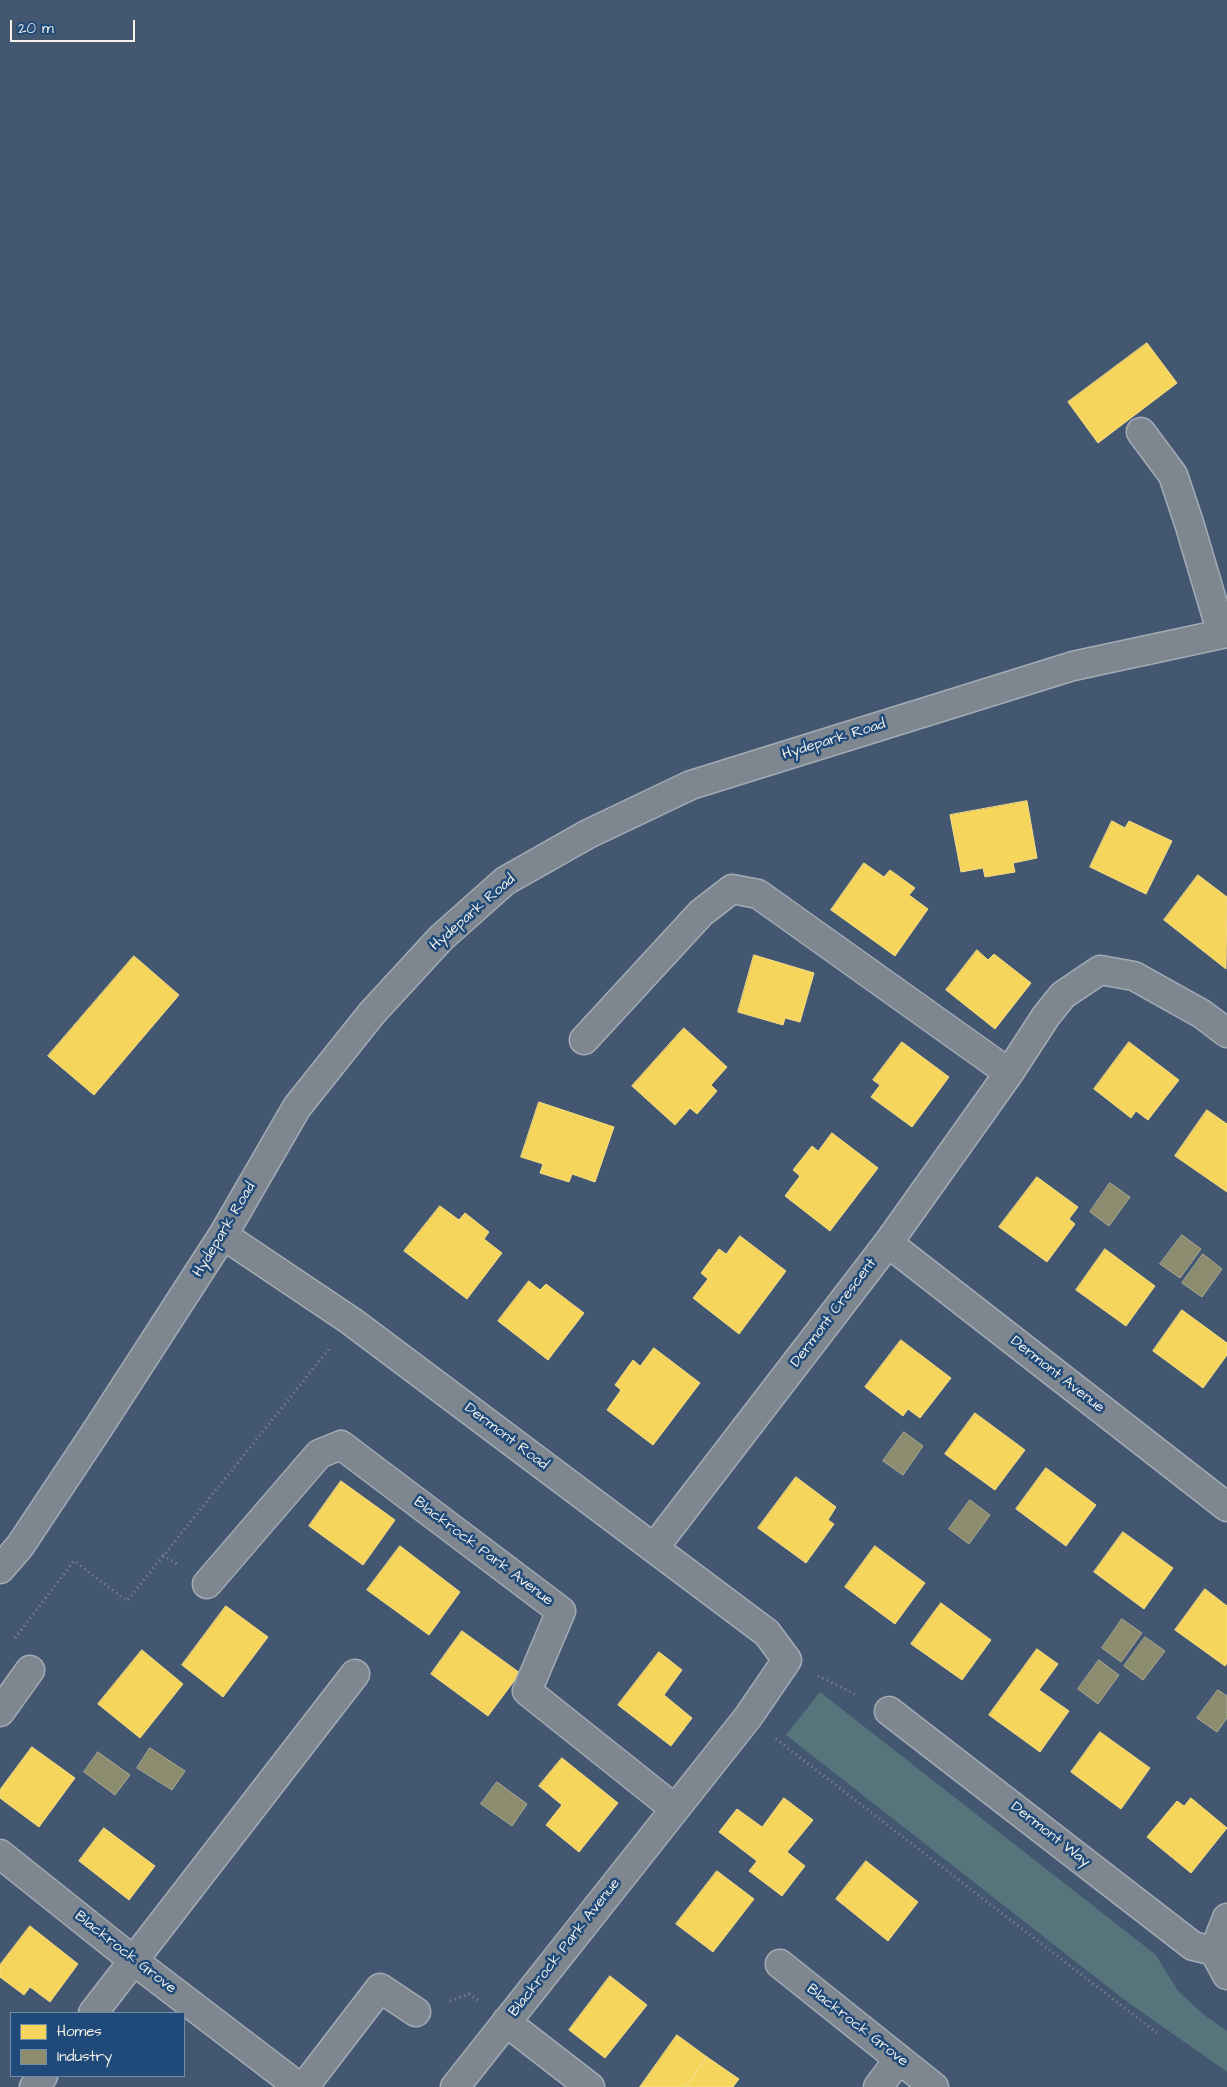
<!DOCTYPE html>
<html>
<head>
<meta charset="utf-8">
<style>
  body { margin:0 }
  #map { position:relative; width:1227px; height:2087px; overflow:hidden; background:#445771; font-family:"Architects Daughter",sans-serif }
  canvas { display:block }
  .legend { position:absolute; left:10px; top:2012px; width:175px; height:65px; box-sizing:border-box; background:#1f4a7a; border:1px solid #748da6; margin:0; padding:6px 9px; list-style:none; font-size:15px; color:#f4f1e8 }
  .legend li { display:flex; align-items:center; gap:10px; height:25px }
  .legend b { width:25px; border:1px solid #748da6 }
  .scale { position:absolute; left:10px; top:20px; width:125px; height:22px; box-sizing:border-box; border:2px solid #f4f1e8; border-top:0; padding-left:6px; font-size:15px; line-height:18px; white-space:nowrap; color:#f4f1e8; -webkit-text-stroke:4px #1f4a7a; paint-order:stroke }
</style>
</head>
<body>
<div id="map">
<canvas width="1227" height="2087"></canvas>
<ul class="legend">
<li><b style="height:14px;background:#f6d55c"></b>Homes</li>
<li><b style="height:14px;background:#8c8c6e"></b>Industry</li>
</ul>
<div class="scale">20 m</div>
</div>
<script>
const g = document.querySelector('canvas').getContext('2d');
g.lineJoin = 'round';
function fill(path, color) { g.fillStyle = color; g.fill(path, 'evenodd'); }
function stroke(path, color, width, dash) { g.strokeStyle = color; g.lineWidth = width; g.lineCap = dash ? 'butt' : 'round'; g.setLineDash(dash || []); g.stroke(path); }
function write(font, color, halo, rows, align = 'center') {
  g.font = font + ' "Architects Daughter",sans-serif'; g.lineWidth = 5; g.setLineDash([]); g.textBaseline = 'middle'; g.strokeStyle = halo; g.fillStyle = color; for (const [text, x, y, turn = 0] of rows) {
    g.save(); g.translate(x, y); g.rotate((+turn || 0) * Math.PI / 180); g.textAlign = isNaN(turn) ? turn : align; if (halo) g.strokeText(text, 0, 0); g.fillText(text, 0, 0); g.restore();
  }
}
const green = new Path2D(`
  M820 1692 1156 1955 1178 1991 1204 2015 1227 2031V2072L1122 1998 786 1735Z`);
const homes = new Path2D(`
  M1147 343 1177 383 1098 443 1068 402Z
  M1027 801 1037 858 1013 863 1015 872 985 877 983 868 961 872 950 815Z
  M1112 821 1125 828 1129 821 1172 841 1146 894 1090 867Z
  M864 863 884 877 890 870 915 888 909 895 928 909 895 956 831 910Z
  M1198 875 1227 897 1226 969 1164 920Z
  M977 950 988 960 994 954 1031 983 995 1029 946 990Z
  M754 955 814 973 800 1022 785 1018 783 1025 738 1012Z
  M134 956 179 995 94 1095 48 1056Z
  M684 1028 727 1067 711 1085 717 1091 697 1114 690 1108 675 1125 632 1086Z
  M902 1042 949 1077 912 1127 871 1097 880 1085 873 1080Z
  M1129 1042 1179 1080 1148 1120 1136 1111 1131 1118 1094 1089Z
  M539 1102 614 1127 595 1182 572 1174 569 1182 540 1173 543 1164 521 1157Z
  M1207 1110 1227 1124V1192L1175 1156Z
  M832 1133 878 1168 830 1231 785 1196 800 1176 793 1170 812 1146 818 1151Z
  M1037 1177 1078 1207 1069 1219 1075 1224 1047 1262 999 1227Z
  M440 1206 459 1220 465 1213 489 1232 484 1239 502 1253 467 1299 404 1251Z
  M740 1236 786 1271 739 1334 693 1298 708 1279 701 1273 719 1249 726 1254Z
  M1105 1249 1155 1286 1126 1326 1076 1290Z
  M529 1281 540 1290 546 1284 584 1313 548 1360 498 1321Z
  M1182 1310 1227 1343V1355L1203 1388 1153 1351Z
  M901 1340 951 1378 920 1418 908 1409 903 1416 865 1387Z
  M654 1348 700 1383 653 1445 607 1410 621 1390 615 1385 633 1360 640 1366Z
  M975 1413 1025 1450 995 1490 945 1454Z
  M1046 1468 1096 1505 1066 1546 1016 1509Z
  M796 1477 836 1507 828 1520 834 1524 806 1563 758 1528Z
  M341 1481 395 1520 363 1565 309 1526Z
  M1123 1532 1173 1568 1144 1609 1094 1572Z
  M400 1546 460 1592 429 1635 367 1590Z
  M875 1546 925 1583 895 1624 845 1587Z
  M1205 1589 1227 1606V1663L1225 1666 1175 1630Z
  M941 1603 991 1640 962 1680 911 1644Z
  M226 1606 268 1637 223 1697 182 1665Z
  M462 1631 520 1673 488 1716 431 1674Z
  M1037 1649 1058 1664 1039 1690 1069 1711 1040 1752 989 1715Z
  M142 1650 183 1684 140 1738 98 1704Z
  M659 1652 682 1670 664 1695 692 1718 671 1746 618 1705Z
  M1100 1732 1150 1768 1121 1809 1071 1772Z
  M32 1747 75 1778 39 1827 0 1798V1790Z
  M562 1758 618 1803 579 1852 546 1825 562 1805 539 1786Z
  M784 1798 813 1820 787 1852 805 1866 782 1896 749 1871 757 1861 719 1832 737 1809 762 1827Z
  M1191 1798 1227 1828 1191 1873 1147 1837 1177 1801 1184 1806Z
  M104 1828 155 1866 129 1900 79 1861Z
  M866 1861 918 1902 888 1941 836 1899Z
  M717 1871 754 1899 713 1952 676 1924Z
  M30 1926 78 1964 50 2002 30 1987 24 1995 0 1977V1965Z
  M610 1976 647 2005 605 2058 569 2030Z
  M677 2035 707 2057 686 2087H640Z
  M707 2057 739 2079 733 2087H686Z`);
const industry = new Path2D(`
  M1110 1183 1130 1197 1109 1226 1090 1212Z
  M1182 1235 1201 1249 1180 1278 1160 1264Z
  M1203 1254 1222 1269 1202 1297 1182 1283Z
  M904 1432 923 1446 903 1475 883 1461Z
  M970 1500 990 1515 969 1544 949 1529Z
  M1122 1619 1142 1633 1121 1662 1102 1648Z
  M1145 1637 1165 1651 1143 1680 1124 1666Z
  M1099 1660 1119 1675 1098 1704 1078 1689Z
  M1218 1690 1227 1696V1718L1217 1732 1197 1718Z
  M150 1748 185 1771 172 1790 137 1768Z
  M98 1752 130 1775 115 1795 84 1772Z
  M497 1782 527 1804 512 1826 481 1804Z`);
const path = new Path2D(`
  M163 1555 177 1564
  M15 1638 74 1561 127 1601 329 1349
  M818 1676 857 1695
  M776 1739 1157 2033
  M450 2001 469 1994 478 2000`);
const minor = new Path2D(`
  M1141 432 1173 475 1189 523 1222 634
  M584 1040 701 913 732 889 758 894 1009 1073
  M223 1235 351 1321 767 1633 787 1660 748 1717 455 2087
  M888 1243 1227 1507
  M654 1548 888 1243 1009 1073 1046 1016 1063 995 1100 970 1134 976 1202 1014 1227 1033
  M0 1569 20 1546 99 1427 223 1235 297 1107 372 1013 441 938 505 881 588 834 691 785 1073 666 1227 633
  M207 1584 319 1454 341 1445 561 1611 527 1691 675 1809
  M889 1711 1193 1946 1214 1951
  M0 1712 30 1670
  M0 1854 134 1961 299 2087
  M1227 1918 1214 1951 1227 1975
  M780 1964 934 2087
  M93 2013 355 1674
  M506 2022 590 2087
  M34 2087 43 2076
  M304 2087 380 1988 416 2012
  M878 2087 899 2059`);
const streetNames = [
  ["Hydepark Road",834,740,-17],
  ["Hydepark Road",473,913,-41],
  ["Hydepark Road",225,1230,-59],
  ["Dermont Crescent",834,1313,-53],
  ["Dermont Avenue",1057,1375,38],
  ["Dermont Road",506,1437,37],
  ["Blackrock Park Avenue",483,1552,37],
  ["Dermont Way",1050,1835,38],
  ["Blackrock Park Avenue",565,1948,-52],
  ["Blackrock Grove",125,1953,38],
  ["Blackrock Grove",857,2026,38]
];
fill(green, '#55747c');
fill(homes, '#f6d55c');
stroke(homes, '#f5dd86', 1);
fill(industry, '#8c8c6e');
stroke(industry, '#abaa93', 1);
stroke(minor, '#a3abb5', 31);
stroke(path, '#808a94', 3, [1, 4]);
stroke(minor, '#7e878f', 28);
write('15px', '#f4f1e8', '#1f4a7a', streetNames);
</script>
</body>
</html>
